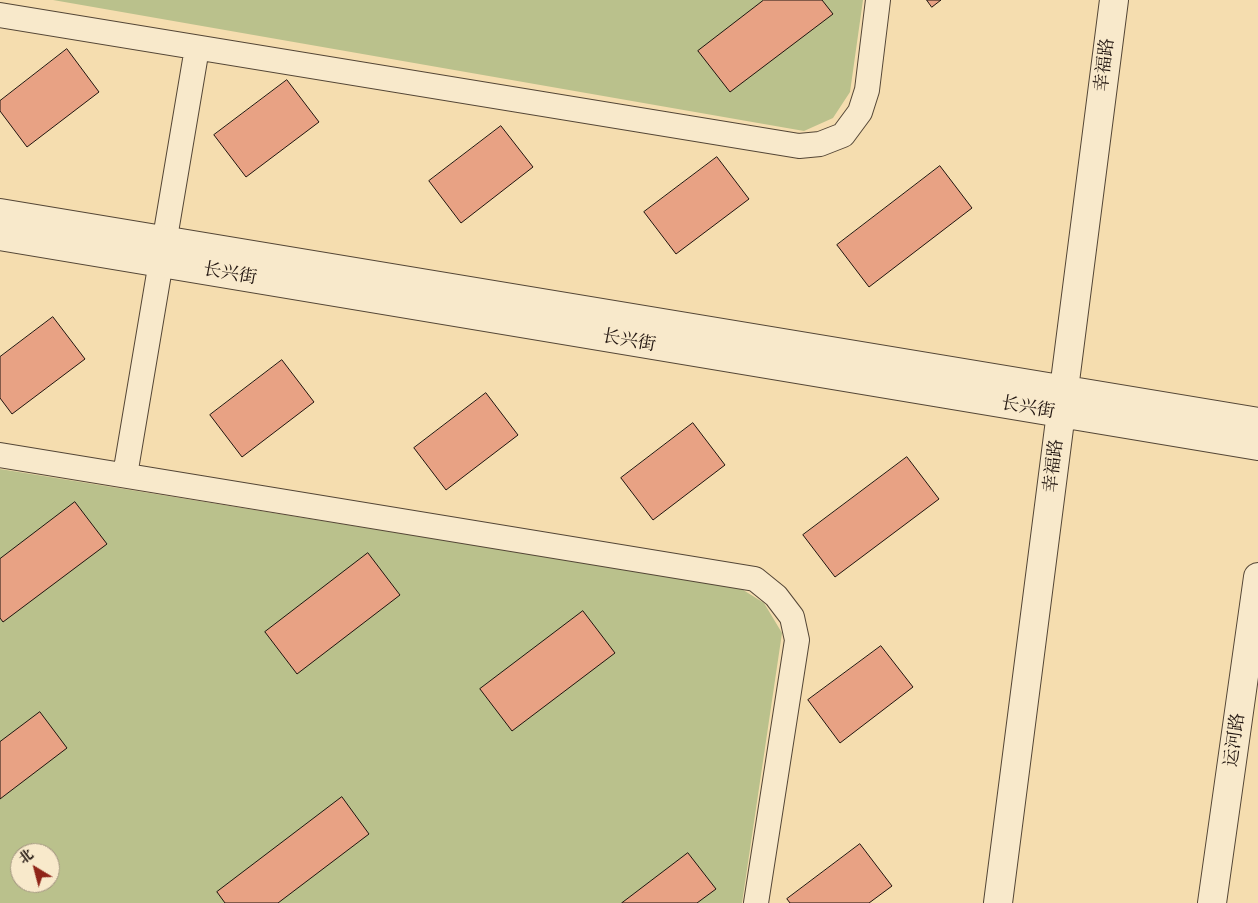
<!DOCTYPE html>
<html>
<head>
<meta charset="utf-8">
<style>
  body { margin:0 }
  #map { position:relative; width:1258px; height:903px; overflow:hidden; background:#f5ddaf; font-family:"Old Standard TT","Noto Serif SC",serif }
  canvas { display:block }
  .north { position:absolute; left:10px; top:843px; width:50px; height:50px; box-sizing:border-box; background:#f8e9cb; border:1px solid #a1937f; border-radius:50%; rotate:323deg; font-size:14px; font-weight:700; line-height:20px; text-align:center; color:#1f130e }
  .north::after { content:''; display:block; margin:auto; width:18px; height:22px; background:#8f2418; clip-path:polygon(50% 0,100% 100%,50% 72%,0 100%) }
</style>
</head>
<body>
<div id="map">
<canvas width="1258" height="903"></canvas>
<div class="north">北</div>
</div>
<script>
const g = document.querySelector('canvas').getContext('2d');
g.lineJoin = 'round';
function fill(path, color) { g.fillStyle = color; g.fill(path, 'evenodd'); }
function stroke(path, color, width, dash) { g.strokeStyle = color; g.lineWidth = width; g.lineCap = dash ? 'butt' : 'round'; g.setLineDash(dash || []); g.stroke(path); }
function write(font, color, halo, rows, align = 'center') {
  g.font = font + ' "Old Standard TT","Noto Serif SC",serif'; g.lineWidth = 4.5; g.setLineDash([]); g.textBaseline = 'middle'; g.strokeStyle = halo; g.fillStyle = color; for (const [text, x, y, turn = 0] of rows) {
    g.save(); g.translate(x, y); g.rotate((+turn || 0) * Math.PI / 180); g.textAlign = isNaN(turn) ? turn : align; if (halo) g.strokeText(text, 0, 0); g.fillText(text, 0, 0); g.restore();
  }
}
const green = new Path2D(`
  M53 0H863L850 92 833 118 804 131Z
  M0 469 740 588 764 603 782 633 742 903H0ZM20 853H50V883H20Z`);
const building = new Path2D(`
  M764 0H822L833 14 730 92 698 51Z
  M927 0H941L932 7Z
  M67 49 99 92 27 147 0 111V101Z
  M287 80 319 122 246 177 214 135Z
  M501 126 533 167 461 223 429 181Z
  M717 157 749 199 676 254 644 212Z
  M940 166 972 208 869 287 837 245Z
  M53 317 85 359 12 414 0 398V357Z
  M282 360 314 402 242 457 210 415Z
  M486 393 518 435 446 490 414 448Z
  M693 423 725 465 653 520 621 478Z
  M907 457 939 499 835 577 803 535Z
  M75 502 107 544 3 622 0 618V559Z
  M368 553 400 595 297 674 265 632Z
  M583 611 615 653 512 731 480 689Z
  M881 646 913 687 840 743 808 700Z
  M40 712 67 748 0 799V742Z
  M342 797 369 834 278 903H225L217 892Z
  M860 844 892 886 869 903H790L787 899Z
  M688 853 716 889 697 903H622Z`);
const minor = new Path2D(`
  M0 15 799 146 820 144 843 135 860 112 867 90 878 0
  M0 455 755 579 776 596 792 617 797 640 756 903
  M125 475 197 48`);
const tertiary = new Path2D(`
  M0 213 1258 422
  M0 236 1258 446
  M998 903 1114 0
  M1212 903 1258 577`);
const streetNames = [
  ["幸福路",1105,65,-83],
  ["长兴街",230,274,10],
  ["长兴街",629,341,10],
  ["长兴街",1028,408,10],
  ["幸福路",1054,466,-83],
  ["运河路",1235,740,-82]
];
fill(green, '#bac18c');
fill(building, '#e8a284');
stroke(building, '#1f130e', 1);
stroke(minor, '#544636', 26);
stroke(tertiary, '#544636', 30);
stroke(minor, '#f8e9cb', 24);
stroke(tertiary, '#f8e9cb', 28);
write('18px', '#1f130e', '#f8e9cb', streetNames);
</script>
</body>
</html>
